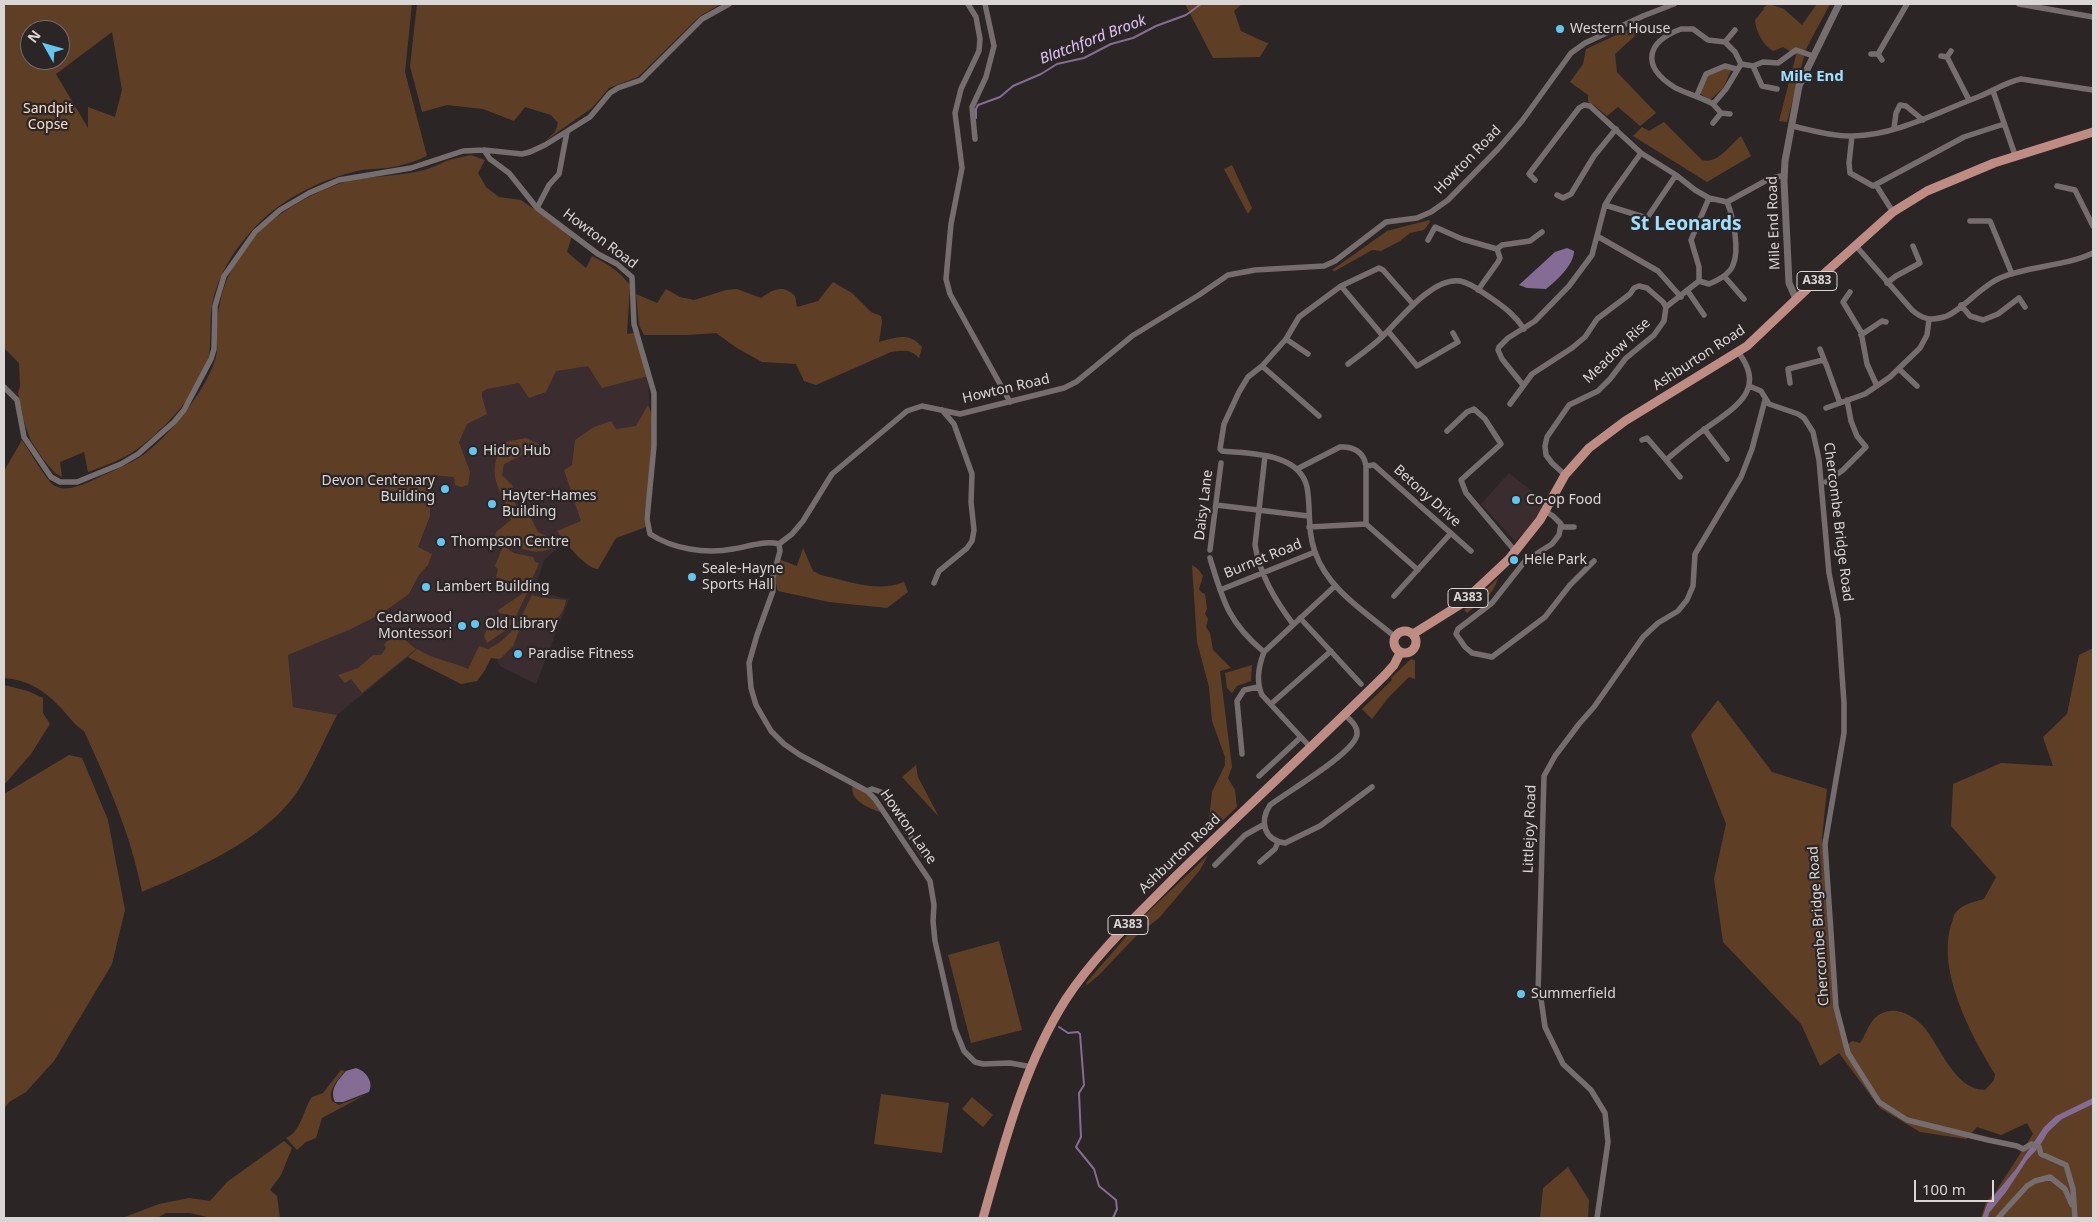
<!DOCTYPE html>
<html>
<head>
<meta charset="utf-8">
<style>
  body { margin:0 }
  #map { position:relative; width:2097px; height:1222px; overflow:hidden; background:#2c2526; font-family:"Noto Sans",sans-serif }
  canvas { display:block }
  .frame { position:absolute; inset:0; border:5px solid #dbd6d6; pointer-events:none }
  .north { position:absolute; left:20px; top:20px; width:50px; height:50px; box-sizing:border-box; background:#2c2526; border:1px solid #726c6c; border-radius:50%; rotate:308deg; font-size:14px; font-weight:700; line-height:20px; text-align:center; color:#dbd6d6 }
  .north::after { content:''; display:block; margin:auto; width:18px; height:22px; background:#64c5ee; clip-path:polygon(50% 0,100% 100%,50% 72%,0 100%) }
  .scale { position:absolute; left:1914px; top:1180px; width:80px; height:22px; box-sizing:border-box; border:2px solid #dbd6d6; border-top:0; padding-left:6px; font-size:15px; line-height:18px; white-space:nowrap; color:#dbd6d6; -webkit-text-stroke:4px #2c2526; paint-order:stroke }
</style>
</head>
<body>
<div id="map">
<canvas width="2097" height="1222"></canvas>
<div class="frame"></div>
<div class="north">N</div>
<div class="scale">100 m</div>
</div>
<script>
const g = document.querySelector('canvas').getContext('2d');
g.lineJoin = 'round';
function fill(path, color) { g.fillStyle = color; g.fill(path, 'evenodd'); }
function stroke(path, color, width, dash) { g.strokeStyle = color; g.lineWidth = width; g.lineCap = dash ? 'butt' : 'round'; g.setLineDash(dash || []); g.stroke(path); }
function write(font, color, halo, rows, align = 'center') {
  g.font = font + ' "Noto Sans",sans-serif'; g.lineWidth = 4.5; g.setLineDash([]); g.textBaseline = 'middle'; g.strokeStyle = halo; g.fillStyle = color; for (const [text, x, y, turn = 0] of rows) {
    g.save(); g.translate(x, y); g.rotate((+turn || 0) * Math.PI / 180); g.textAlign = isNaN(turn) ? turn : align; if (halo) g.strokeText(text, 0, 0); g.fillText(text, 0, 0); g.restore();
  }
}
const built = new Path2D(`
  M634 333 648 376 651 446 606 540 558 548 544 560 534 591 569 599 536 684 500 666 497 659 491 658 485 670 477 681 461 684 408 657 337 715 293 707 288 655 349 630 381 614 409 594 419 575 428 565 418 547 430 516 431 448 443 384Z
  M1509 473 1545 501 1532 526 1515 541 1481 504Z`);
const green = new Path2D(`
  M4 4H412L405 72 427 156C414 162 401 166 387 168 377 169 366 169 357 171 322 179 282 199 257 225 234 249 214 279 211 314 210 327 211 342 209 355 201 391 165 429 136 450 122 460 104 466 88 472L84 452 60 462 62 477 55 473 43 459 31 441 25 425 18 393 20 386 19 363 4 348ZM30 30H60V60H30ZM112 32 122 90 115 117 88 107V128L56 74Z
  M417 4H721L700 16 638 77 609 88 592 108 545 141 555 132 558 123 551 115 525 107 514 121 483 109 447 105 422 112 410 66Z
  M1185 4H1242L1234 11 1241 31 1267 43 1269 42 1260 57 1213 58Z
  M1769 4 1784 9 1802 25 1816 5 1830 4 1806 49 1787 122 1779 121 1796 55 1783 47 1773 51C1763 45 1756 32 1755 20L1764 9 1763 8Z
  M1642 23 1649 30 1636 35 1615 54 1617 72 1656 113 1640 126 1618 107 1607 116 1594 105 1588 102V95L1570 82 1583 64 1586 49Z
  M1725 68 1731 71 1723 88 1710 100 1699 93 1708 75Z
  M1664 122 1702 160C1717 165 1730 145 1741 136L1751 156 1707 182 1633 136 1642 127 1649 131Z
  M471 155 485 160 478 173 486 187 499 197 521 200 572 236 567 252 586 268 592 256C608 264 619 271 630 285L627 334 634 333 648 376 602 388 588 366 556 371 546 392 529 398 519 383 487 389 482 392V397L487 414 467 424 459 442 470 472 468 485 461 487 455 485 454 477 431 475 430 516 418 547 432 554 428 565 419 575 409 594 381 614 349 630 288 655 293 707 337 715C325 738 315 762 302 784 272 837 196 869 142 892 131 835 108 783 84 731 73 724 68 715 59 706 43 689 27 680 4 678V471L22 440C29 450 47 482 55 486 70 494 92 480 106 474 117 469 129 464 140 457 167 440 208 388 216 357 219 345 215 334 217 323 220 287 234 256 261 230 283 209 324 186 353 180 375 176 398 176 420 171 430 169 439 164 449 160 456 158 463 157 471 155Z
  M1232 165 1252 208 1248 214 1224 169Z
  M1429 220 1430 222 1424 230 1410 233 1400 241 1381 251 1372 250 1335 271 1332 270 1387 231Z
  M833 282 852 293 871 312 881 316 882 322 879 342C895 338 909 331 922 347L919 358C911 349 903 350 891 352L816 385 804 381 796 364 762 362 737 348 716 333 687 335H644L639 325 636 294 657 303 666 289 680 297 694 300 726 290 737 289 761 298C773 289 784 284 795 296L797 307 818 301Z
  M648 405C660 424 647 495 644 519L646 527 616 538 598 569C586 569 564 541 557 531L581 521 564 470 572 465 575 440 594 427 611 421 616 429 636 426Z
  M526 438 544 447 535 455 524 454 504 464 502 475 513 486 511 492 518 511 529 514 538 532 551 538 557 546C531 559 518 546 495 537L496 532 511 520C501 486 483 475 505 442Z
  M503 546 514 553 533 557 535 562 539 563 528 589 496 577 498 569 495 566Z
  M803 548 813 571 821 575C848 581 877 593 904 582L908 592 887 608 829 602 778 591C774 580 776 570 781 560L797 566Z
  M1192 565 1198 569 1203 576 1199 589 1201 592 1205 594 1207 609 1205 614 1208 619 1206 627 1210 633 1213 650 1231 668 1220 671 1232 767 1228 778 1235 790 1237 807 1204 838 1209 820 1212 792 1225 765V757L1212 721 1209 687 1197 642Z
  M1498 578C1493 596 1481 602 1467 613L1464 610Z
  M525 592 527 593 516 616 499 613 498 610Z
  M532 595C543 599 554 598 566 600 564 613 557 620 547 629H520L513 646 500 659 491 658 485 670 477 681 461 684 408 657 417 649C435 660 450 661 468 669L479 646 488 649C512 638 521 618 532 595Z
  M498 617 514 620 509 628 487 643 484 636 489 623 496 620Z
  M397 633 416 649 362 693 351 679 345 683 338 675 358 668 373 655H381L386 648 384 644Z
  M2093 648V1218H1981L1986 1202 1996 1191 2033 1134 2027 1123 2001 1135 1977 1127 1966 1139 1920 1132 1880 1108 1839 1053 1820 1066 1801 1024 1723 942 1714 879 1726 824 1691 735 1718 700 1772 772 1827 789 1822 838 1835 1008 1846 1046 1852 1041 1860 1043C1865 1036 1868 1026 1873 1020 1888 1003 1910 1012 1923 1026 1940 1045 1954 1090 1985 1090L1994 1080 1995 1074C1971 1035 1937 972 1951 925 1953 921 1953 915 1957 911 1965 903 1974 902 1984 899L1996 877 1951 826 1953 784 2001 763 2053 766 2043 737 2067 714 2079 655Z
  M1411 659 1415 660V679L1409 677 1388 698 1372 719 1362 709 1392 680 1391 678Z
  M1252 665 1251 681 1237 686 1232 693 1227 688 1225 673Z
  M4 685 28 691 43 698V713L50 724 31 754 4 785Z
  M69 755 82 758 108 820 125 910 112 964 54 1061 26 1092 9 1102 4 1109V794Z
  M916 765 918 777 939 817 902 777Z
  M853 785C865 792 873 799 881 810L880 812C868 808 848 799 853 785Z
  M1208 855 1200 870 1159 918 1137 935 1099 975 1087 985 1086 983 1143 917Z
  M999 941 1022 1030 971 1043 948 955Z
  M341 1070 345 1071C338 1080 328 1089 332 1101L339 1105 365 1095 322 1118 316 1138 306 1142 297 1150 286 1138C302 1131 303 1109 312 1097L323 1093Z
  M881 1094 949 1103 942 1153 874 1144Z
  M972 1097 993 1115 983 1127 962 1109Z
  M284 1141 292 1148 281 1175 270 1190 277 1196 280 1218H211L190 1213H166L157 1218H122L159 1204 189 1198 210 1201 227 1182Z
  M1568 1167 1589 1200 1588 1218H1540L1543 1188Z`);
const water = new Path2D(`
  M1567 248 1574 251C1574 265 1556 281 1546 289L1527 288 1519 285 1555 252Z
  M356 1068C366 1071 374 1082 369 1092L343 1102H335C329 1090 338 1080 346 1071Z
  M2093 1098V1104L2062 1119 2048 1132 2039 1147 2027 1160 2006 1192 1989 1213 1988 1218H1982L1987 1204 2016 1169 2044 1127 2056 1116Z`);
const stream = new Path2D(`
  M976 118V109L978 105 1000 97 1013 86 1041 74 1057 64 1084 58 1111 44 1133 38 1156 26 1186 15 1201 4
  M1059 1027 1068 1033 1078 1032 1080 1034 1084 1085 1079 1093 1081 1137 1076 1147 1094 1169 1099 1186 1116 1200 1117 1209 1113 1218`);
const minor = new Path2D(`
  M968 4 976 17 980 39 979 51 961 89 955 113 962 168 951 224 946 279 950 294 1010 402
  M2019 4 2093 17
  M1681 29H1693L1708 40 1725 42 1735 52 1741 64 1726 89 1713 104C1701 97 1684 93 1674 87 1641 66 1646 42 1681 29Z
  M1725 42 1735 30
  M1871 54H1878L1882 60
  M1878 54 1907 4
  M1941 56 1947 57 1951 51
  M1947 57 1969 100
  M1741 64 1753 66 1763 62 1778 63 1796 50 1813 56
  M1753 66 1762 86 1777 89
  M1993 91 2015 155
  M1697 95 1706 74 1725 66 1736 69
  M1713 104 1721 113 1713 123
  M1721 113 1730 114
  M1792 126C1812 130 1833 137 1853 136 1897 135 1938 112 1978 97 1993 91 2006 82 2021 79L2093 90
  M1894 128 1896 113 1900 105 1906 106 1923 120
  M1852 136 1849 163 1850 173 1873 186 1964 137 2004 124
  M975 139 972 107 986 77 994 46 985 4
  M484 150 490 159 509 173 537 208 598 254 617 264 632 277 634 324 654 393V446L647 519 650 534C673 549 705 554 733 549 747 547 764 540 779 544L792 534 803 521 832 474 907 411 922 406 960 414 1064 388 1076 382 1132 336 1199 295 1228 275 1255 270 1324 266 1335 261 1386 222 1417 218 1431 212 1448 200 1498 149 1522 121 1571 53 1585 43 1643 16 1674 4
  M1535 180 1529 174 1579 108 1584 105 1590 106 1641 153 1676 175 1695 190 1709 198 1727 202 1769 179 1781 176
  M1876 185 1893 212
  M2057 186 2075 190 2093 226
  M1557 195 1563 198 1571 194 1594 156 1616 129
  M1605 205 1647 218 1676 175
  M537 208 549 185 559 174 567 132
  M1970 221H1990L2012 274
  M1597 236 1658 271 1681 297
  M1428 240 1435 227 1462 239 1497 249 1500 258 1498 262 1478 290
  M1856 246 1912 310C1922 319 1931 321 1944 317 1959 313 1981 286 2000 278 2030 265 2064 267 2093 253
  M1497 249 1502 245 1530 241 1542 232
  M1724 276 1744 299
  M1699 281V267L1691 240 1709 198
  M1887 283 1896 276 1920 263 1913 246
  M1341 286 1383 336
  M1687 290 1704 315
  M1850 292 1843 302 1861 332 1867 364 1877 386
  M1961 305 1970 316 1983 320 1998 314 2019 298 2025 307
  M1666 307 1699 281 1709 284C1717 281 1730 274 1733 265 1740 250 1733 216 1727 202
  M1388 331 1417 366 1458 342 1453 333
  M1861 335 1882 321 1886 322
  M1286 339 1308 354
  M1820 349 1825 362
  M1348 364C1360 355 1373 346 1384 335 1401 318 1433 277 1460 281 1471 283 1482 292 1491 298 1504 307 1515 315 1524 329
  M1262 366 1319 416
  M1899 369 1917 386
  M1790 383 1788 369 1823 360 1826 364 1840 403
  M1523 385 1502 359 1498 350 1499 347 1508 338 1535 321 1569 286 1592 255 1605 205 1611 195 1641 153
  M1749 386 1761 391 1769 404 1798 414 1804 418 1813 432 1819 460 1829 573 1838 618 1844 703V733L1825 844 1836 1007 1848 1053 1879 1102 1907 1120 1988 1140 2017 1146 2023 1149 2032 1144 2039 1147 2041 1154 2066 1165 2073 1189 2075 1218
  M4 387 17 400 24 437 51 477 60 482H77L121 464 138 454 174 422 184 410 211 359 214 349 215 306 224 276 255 232 280 210 309 193 339 180 411 168 463 151 484 150 522 154 530 152 545 145 590 117 610 93 618 88 641 80 702 19 729 4
  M1510 404 1532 374 1572 348 1585 337 1597 319 1630 294 1634 288 1639 286 1647 288 1663 302 1666 307
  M1826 408 1865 394 1890 377 1920 348 1927 335 1929 320
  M1704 429 1727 459
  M1447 431 1467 412 1474 409 1485 419 1501 444 1461 480 1466 493 1515 551
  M1642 440 1647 438 1666 460
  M1265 456 1255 545C1260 575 1275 600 1293 624
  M1366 466 1374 465 1471 551
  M1297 469 1340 447C1353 446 1364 452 1366 466V524
  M1565 475 1552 463 1546 455 1545 446 1547 437 1569 405 1598 391 1610 379 1626 358 1654 335 1664 321 1666 307
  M1680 477 1666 460C1679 449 1692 438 1705 429 1734 408 1768 390 1738 352
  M1826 482 1843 470 1866 447 1857 436 1851 421 1847 400
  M1216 505 1308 516
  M1545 511 1553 516 1561 524 1559 535 1552 544 1525 561 1492 603 1458 629 1456 634 1465 647 1472 653 1492 657 1545 617 1570 585 1594 561
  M1309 527 1366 524 1418 570
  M1562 527H1574
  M779 544 780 551 773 577V591L757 635 749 663 751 688 756 705 771 731 784 744 800 755 867 791 875 799 930 881 934 905 933 921 935 941 955 1029 964 1051 975 1062 983 1064 1010 1063 1032 1067
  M1210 550 1221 463
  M1210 558C1223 601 1228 622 1264 652
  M934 583 939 571 967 548 972 541 974 530 971 502 972 474 954 424 942 410
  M1220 590 1315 552
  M1394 596 1451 533
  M1300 618 1361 684
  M1395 637C1366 612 1328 590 1315 552 1307 531 1311 508 1307 487 1299 452 1249 454 1222 451L1220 449 1224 424 1239 392 1248 377 1262 366 1286 339 1299 317 1341 286 1379 268 1383 270 1413 304
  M1271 704 1331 651
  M1345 715C1350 720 1358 726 1357 734 1356 752 1287 792 1270 805 1259 822 1264 840 1285 843L1320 826 1372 787
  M1311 748 1262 695C1256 682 1259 665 1264 652L1335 586
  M1242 754 1237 701 1244 690 1258 687
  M1259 776 1300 738
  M867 791 872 789 881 792 923 855
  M1260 862 1275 849 1278 842
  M1215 865 1245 835 1263 825
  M1597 1218 1608 1142 1605 1113 1591 1090 1563 1064 1545 1027 1541 999 1538 994 1544 776 1555 756 1579 724 1594 707 1643 637 1658 623 1678 611 1687 600 1693 586 1695 554 1741 477 1752 449 1765 400
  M1998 1218 2027 1186 2035 1181 2050 1177 2065 1189 2072 1205`);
const tertiary = new Path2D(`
  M1796 299 1789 283 1784 181 1785 161 1799 86 1839 4`);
const primary = new Path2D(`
  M1394 642a11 11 0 1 1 22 0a11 11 0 1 1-22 0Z
  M1413 634 1461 604 1509 559 1540 520 1565 475 1589 448 1625 421 1747 346 1807 289 1893 212 1927 191 1994 163 2093 132
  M983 1218C1004 1144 1024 1065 1066 999 1096 953 1139 914 1177 875 1246 808 1316 743 1385 675L1394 665 1400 653`);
const markers = [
  [1560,29,5,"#64c5ee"],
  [473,451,5,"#64c5ee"],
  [445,489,5,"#64c5ee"],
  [1516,500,5,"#64c5ee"],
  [492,504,5,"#64c5ee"],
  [441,542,5,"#64c5ee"],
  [1514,560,5,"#64c5ee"],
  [692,577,5,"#64c5ee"],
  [426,587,5,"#64c5ee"],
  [475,624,5,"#64c5ee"],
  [462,626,5,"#64c5ee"],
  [518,654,5,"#64c5ee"],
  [1521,994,5,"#64c5ee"]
];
const shields = [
  [1817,281,40],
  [1468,598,40],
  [1128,925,40]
];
const shieldNames = [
  ["A383",1817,281],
  ["A383",1468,598],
  ["A383",1128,925]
];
const poiNames = [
  ["Western House",1570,29],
  ["Hidro Hub",483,451],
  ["Devon Centenary",435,481,"right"],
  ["Building",435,497,"right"],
  ["Hayter-Hames",502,496],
  ["Building",502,512],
  ["Co-op Food",1526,500],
  ["Thompson Centre",451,542],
  ["Hele Park",1524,560],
  ["Seale-Hayne",702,569],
  ["Sports Hall",702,585],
  ["Lambert Building",436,587],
  ["Cedarwood",452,618,"right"],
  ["Montessori",452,634,"right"],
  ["Old Library",485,624],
  ["Paradise Fitness",528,654],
  ["Summerfield",1531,994]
];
const parkNames = [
  ["Sandpit",48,109],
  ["Copse",48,125]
];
const streetNames = [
  ["Howton Road",1468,160,-46],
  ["Mile End Road",1774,223,-92],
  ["Howton Road",600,239,37],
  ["Meadow Rise",1617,351,-44],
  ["Ashburton Road",1699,358,-33],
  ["Howton Road",1006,389,-13],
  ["Betony Drive",1427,496,42],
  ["Daisy Lane",1204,505,-83],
  ["Chercombe Bridge Road",1838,522,83],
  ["Burnet Road",1263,559,-22],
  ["Howton Lane",908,827,55],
  ["Littlejoy Road",1530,829,-88],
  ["Ashburton Road",1180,854,-44],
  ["Chercombe Bridge Road",1819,926,-94]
];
const waterNames = [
  ["Blatchford Brook",1093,40,-21]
];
const neighbourhoodNames = [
  ["Mile End",1812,77]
];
const districtNames = [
  ["St Leonards",1686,225]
];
fill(built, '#3a2c2f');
fill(green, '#5e3f26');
fill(water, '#846c95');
stroke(stream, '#846c95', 2);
stroke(minor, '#756d6e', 5.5);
stroke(tertiary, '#756d6e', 7);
stroke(primary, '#be8c83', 9);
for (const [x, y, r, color] of markers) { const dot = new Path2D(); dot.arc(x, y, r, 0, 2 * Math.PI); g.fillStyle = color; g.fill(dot); stroke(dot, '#2c2526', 2); }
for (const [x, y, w] of shields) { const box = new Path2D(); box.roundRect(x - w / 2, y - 9.5, w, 19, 4); g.fillStyle = '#2c2526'; g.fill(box); stroke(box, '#dbd6d6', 1); }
write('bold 12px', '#dbd6d6', null, shieldNames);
write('14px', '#dbd6d6', '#2c2526', poiNames, 'left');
write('14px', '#f8deca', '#2c2526', parkNames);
write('14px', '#dbd6d6', '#2c2526', streetNames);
write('italic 15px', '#e0c2f7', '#2c2526', waterNames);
write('bold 15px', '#9de0ff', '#2c2526', neighbourhoodNames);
write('bold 19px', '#9de0ff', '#2c2526', districtNames);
</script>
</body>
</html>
